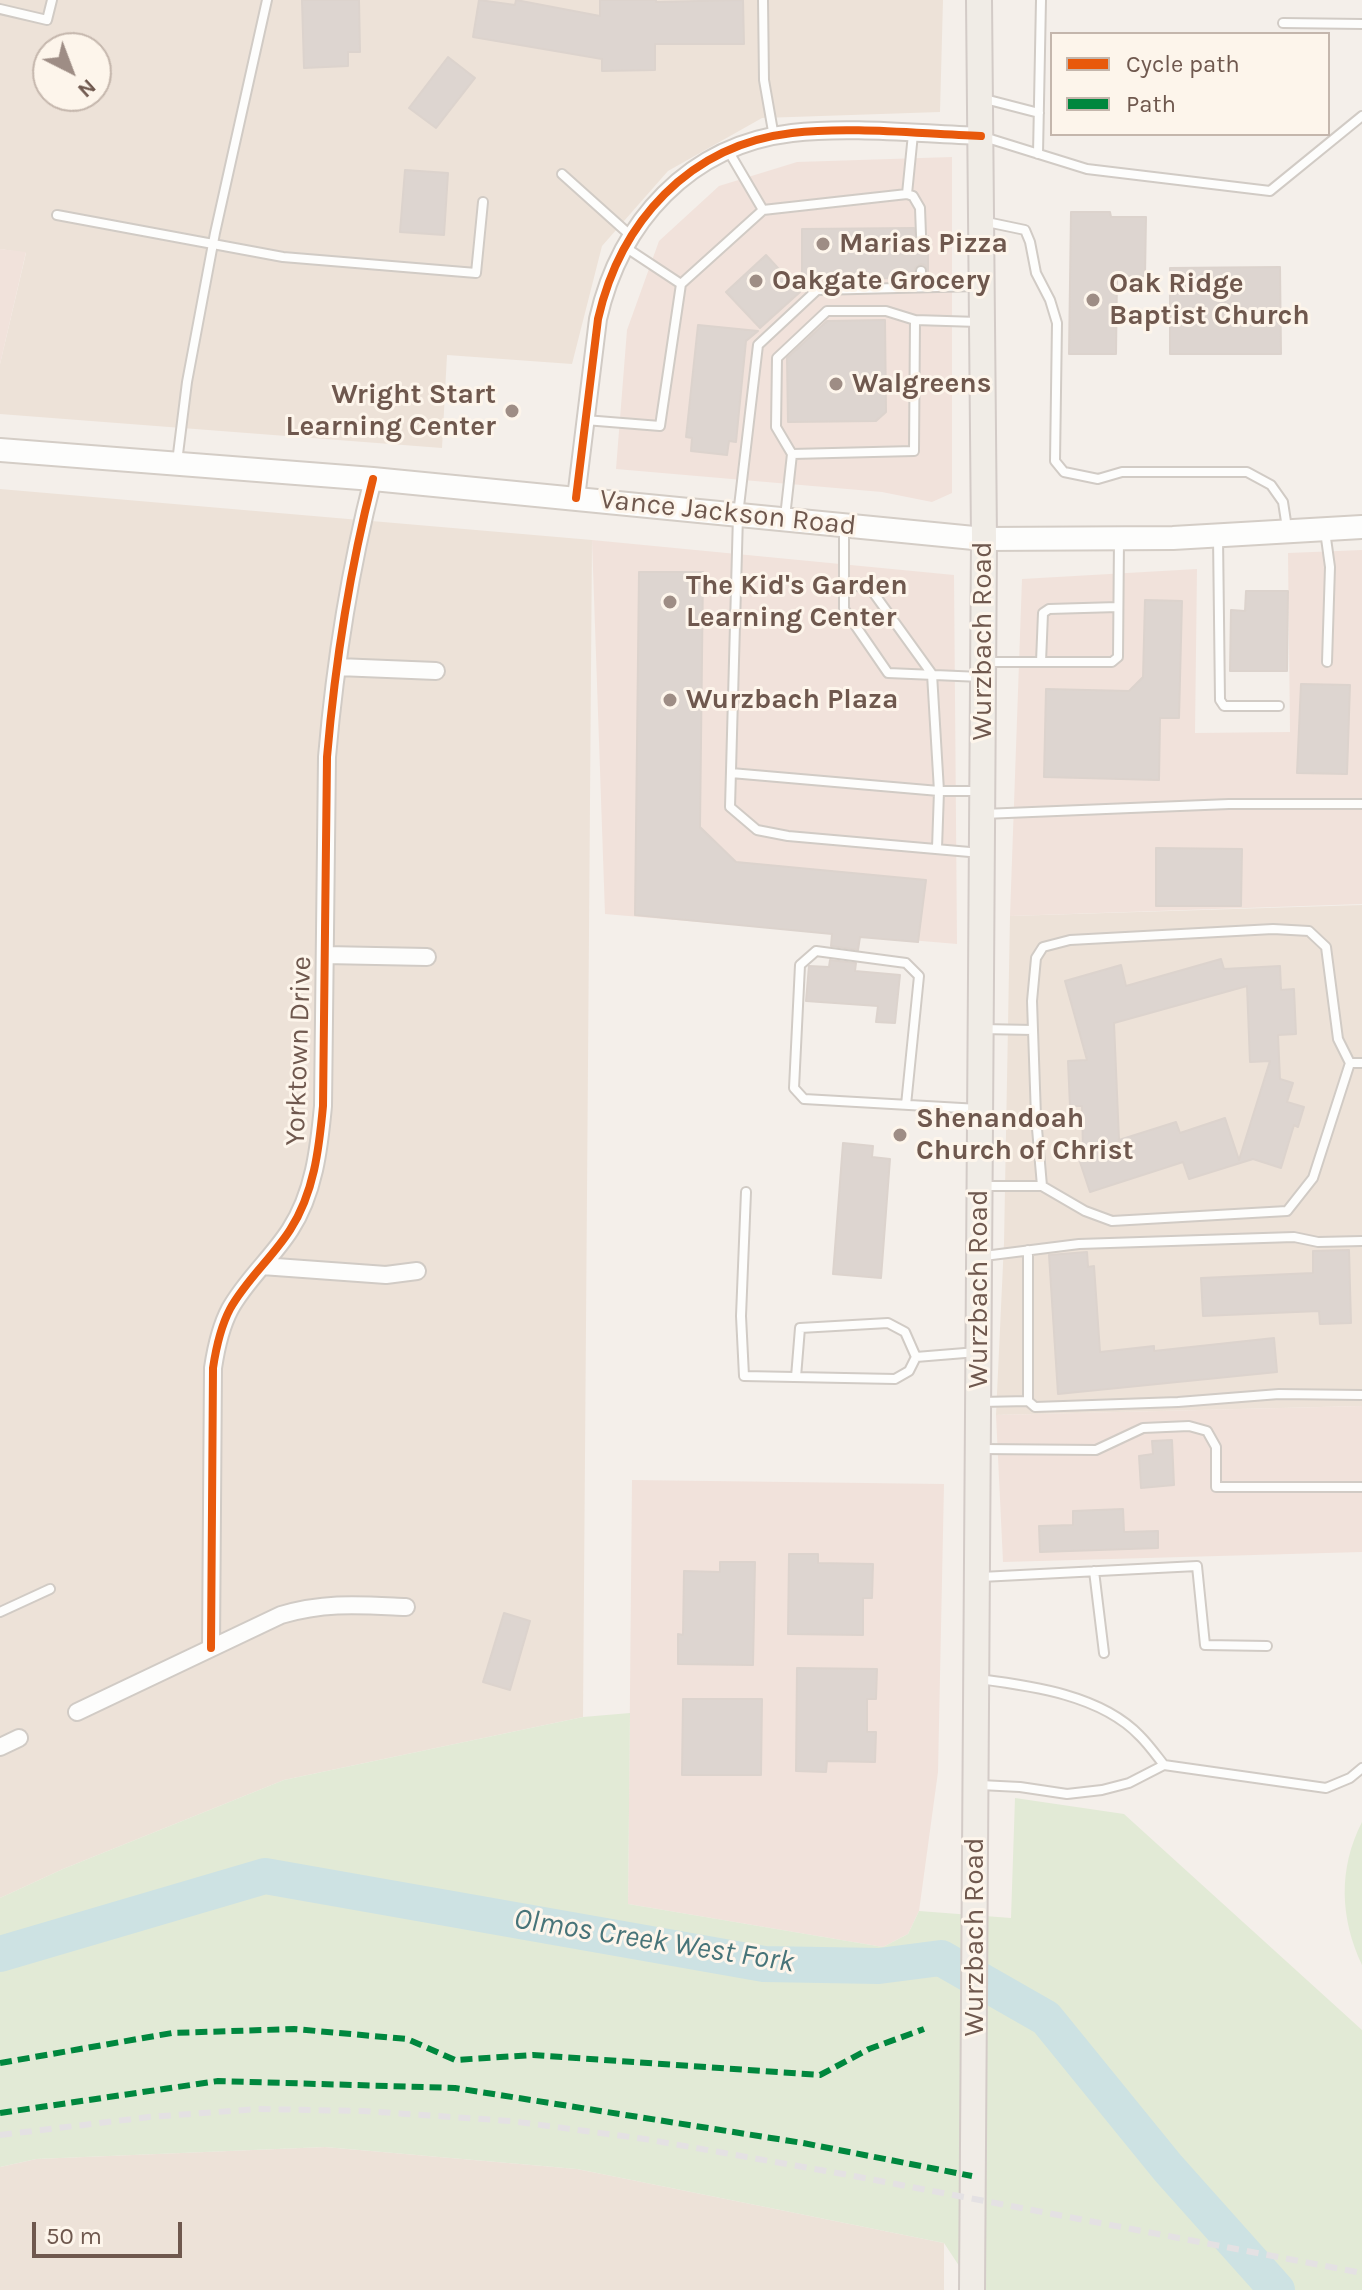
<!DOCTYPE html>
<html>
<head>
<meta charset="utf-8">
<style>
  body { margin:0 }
  #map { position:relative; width:1362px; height:2290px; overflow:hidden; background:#f4efea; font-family:Karla,sans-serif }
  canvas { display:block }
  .legend { position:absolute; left:1050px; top:32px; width:280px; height:104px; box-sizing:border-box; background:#fdf5eb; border:2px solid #c4b6ac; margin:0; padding:10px 14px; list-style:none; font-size:24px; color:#6f584e }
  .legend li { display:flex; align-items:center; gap:16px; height:40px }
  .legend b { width:40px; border:2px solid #c4b6ac }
  .north { position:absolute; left:32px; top:32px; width:80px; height:80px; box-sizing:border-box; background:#fdf5eb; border:2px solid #c4b6ac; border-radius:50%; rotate:138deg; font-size:22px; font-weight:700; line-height:32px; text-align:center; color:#6f584e }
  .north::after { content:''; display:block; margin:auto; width:28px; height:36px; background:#9e8d85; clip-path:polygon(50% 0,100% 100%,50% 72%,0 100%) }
  .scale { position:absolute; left:32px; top:2222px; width:150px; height:36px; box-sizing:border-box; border:4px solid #6f584e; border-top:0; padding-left:10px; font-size:24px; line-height:28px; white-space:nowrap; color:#6f584e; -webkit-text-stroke:6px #fdf5eb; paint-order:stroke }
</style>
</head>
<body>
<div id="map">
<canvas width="1362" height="2290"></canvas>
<ul class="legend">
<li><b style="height:10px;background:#e8590c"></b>Cycle path</li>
<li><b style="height:10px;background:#00873e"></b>Path</li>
</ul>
<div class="north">N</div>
<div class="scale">50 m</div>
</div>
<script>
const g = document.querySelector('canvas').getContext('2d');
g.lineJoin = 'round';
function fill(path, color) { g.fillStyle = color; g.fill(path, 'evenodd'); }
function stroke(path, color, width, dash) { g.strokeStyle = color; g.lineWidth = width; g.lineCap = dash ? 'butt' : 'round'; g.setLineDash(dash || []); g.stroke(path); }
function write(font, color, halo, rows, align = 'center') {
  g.font = font + ' Karla,sans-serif'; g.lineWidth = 6; g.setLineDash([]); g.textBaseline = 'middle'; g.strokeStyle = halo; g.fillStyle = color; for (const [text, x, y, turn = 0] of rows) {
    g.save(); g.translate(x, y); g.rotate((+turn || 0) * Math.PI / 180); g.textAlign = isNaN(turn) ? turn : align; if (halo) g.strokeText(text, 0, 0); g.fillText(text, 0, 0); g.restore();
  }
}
const residential = new Path2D(`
  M0 0H943L940 112 762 118 668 171 602 246 572 364 447 355 442 448 0 414V364L26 253 0 249ZM48 48H96V96H48Z
  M0 489 592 540 583 1717 284 1780 63 1869 0 1898Z
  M1362 905V1406L996 1415 1004 1243 1010 916Z
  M325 2147 577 2169 944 2243V2290H0V2167L36 2159Z`);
const commercial = new Path2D(`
  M952 157V493L932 502 882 492 616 469 627 330 659 241 719 186 797 162Z
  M0 249 26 252 0 364Z
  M592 540 954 575 957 944 605 914Z
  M1362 550V904L1010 916 1022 579 1197 569 1195 733 1290 732 1288 553Z
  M1362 1406V1552L1003 1562 996 1415Z
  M632 1480 944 1484 938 1772 919 1911 908 1934 883 1947 628 1904Z`);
const green = new Path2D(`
  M630 1713 628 1904 883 1947 908 1934 919 1911 1011 1918 1015 1798 1124 1814 1362 2030V2290H975L944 2243 577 2169 325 2147 36 2159 0 2167V1898L63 1869 284 1780 583 1717Z
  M1362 1822V1965C1340 1918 1338 1869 1362 1822Z`);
const river = new Path2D(`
  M0 1954 265 1876 764 1964 879 1966 941 1958 1046 2018 1168 2168 1277 2290`);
const building = new Path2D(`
  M302 0H359L360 52H348V66L304 68Z
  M479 0 515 5 516 0 600 16V0H656V2L743 0 744 44H655V70L602 71V59L473 37Z
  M448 57 475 78 436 128 409 108Z
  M405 170 448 173 444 235 400 232Z
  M1071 212H1110L1111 217H1146L1145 276H1117L1116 354H1069Z
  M914 228 917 241H924L928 236V271L925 265 920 264 915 268 914 278 815 279 802 290V229Z
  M766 255 800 292 760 328 726 292Z
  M1280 267 1281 354H1170V268Z
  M885 320 886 412 876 421 788 422 787 358 827 321Z
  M698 325 758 331 746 341 736 442 729 441 727 455 691 451 692 438 686 437Z
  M639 572H703L700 827 736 862 926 880 918 942 860 937 858 950 831 946 832 934 635 915Z
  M1246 591H1288L1287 671H1230L1231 610 1245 611Z
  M1145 600 1182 601 1179 718H1160L1159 780 1044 777 1046 689 1129 691 1143 677Z
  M1301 684 1350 685 1347 774 1297 773Z
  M1156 848 1242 849 1241 906H1156Z
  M1221 959 1224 969 1280 966 1281 990 1294 989 1296 1034 1278 1035 1280 1079 1293 1083 1287 1102 1304 1107 1298 1127 1294 1125 1281 1168 1253 1159 1189 1179 1183 1162 1090 1192 1077 1153 1083 1151 1082 1106H1070L1068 1061 1087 1060 1065 981 1121 965 1126 986ZM1247 986 1250 1062 1270 1061 1239 1160 1225 1118 1180 1133 1176 1122 1119 1140 1114 1023Z
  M830 960 856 963 855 971 900 975 895 1023 876 1022 878 1006 806 1001 809 966 829 967Z
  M843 1143 873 1146 872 1157 890 1159 881 1278 833 1274Z
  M1349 1250 1351 1323 1320 1324 1319 1311 1203 1316 1201 1278 1313 1273V1251Z
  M1087 1252 1088 1267 1094 1266 1100 1352 1154 1346V1351L1274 1338 1277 1372 1058 1394 1049 1255Z
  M1172 1440 1174 1485 1141 1488 1139 1456 1153 1454 1152 1441Z
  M1123 1509 1124 1532 1158 1531V1548L1040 1552 1039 1526 1073 1525V1511Z
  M789 1554H818V1563L873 1564 872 1598H863V1635L788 1634Z
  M720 1562H755L753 1665 678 1664V1634L683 1635 684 1571 720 1572Z
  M504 1613 530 1621 510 1690 483 1682Z
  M797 1668 877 1669 876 1699H867V1732H876L875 1762 827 1761 826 1772 796 1771Z
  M683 1699H762L761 1775H682Z`);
const lane = new Path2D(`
  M763 0 764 80 774 137
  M0 9 47 20 52 0
  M1283 23 1362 24
  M981 98 1039 113
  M984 137 1087 169 1270 191 1362 116
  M729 152 763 210
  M1038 154 1041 0
  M562 174 630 235
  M907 194 913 196 920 208 921 235
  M57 215 283 257 476 273 483 202
  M982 221 1025 230 1030 242 1036 273 1050 300 1057 323 1055 461 1064 472 1098 479 1122 472H1247L1271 485 1283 502 1287 528
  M625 247 681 284
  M921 271V287
  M978 286 817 290 758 345 738 515 730 807 757 830 788 836 981 853
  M585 420 660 426 681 284 763 210 907 194 913 134
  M792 454 776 427 777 358 827 311H886L915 320
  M177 462 187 382 215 233 267 0
  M785 517 792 454 914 451 915 320 978 322
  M844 526V609L888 673 981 677
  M1325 531 1330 567 1327 662
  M1218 537 1220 700 1224 706H1279
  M844 584 870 588 932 674 939 791 937 848
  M984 662H1112L1118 657 1119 539
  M1041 662 1043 613 1049 609 1118 607
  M731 773 939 791H981
  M983 814 1229 804H1362
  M982 1029 1033 1030
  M906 1105 919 976 906 963 816 951 800 965 794 1088 804 1099 979 1109
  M984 1186H1042L1085 1211 1112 1221 1287 1211 1313 1178 1350 1063H1362
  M1042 1186 1036 1117 1032 1001 1036 958 1043 947 1070 940 1273 929 1309 931 1326 947 1338 1039 1350 1063
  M746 1192 741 1316 744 1376 895 1379 909 1371 916 1357 977 1352
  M984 1256 1079 1244 1294 1237 1318 1242 1362 1241
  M796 1377 800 1328 888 1323 905 1332 916 1357
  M1028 1401V1250
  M981 1402 1028 1401 1035 1407 1178 1402 1279 1394 1362 1395
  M982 1449 1096 1450 1143 1428 1189 1426 1207 1431 1216 1447V1487H1362
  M1094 1571 1104 1653
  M981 1577 1197 1566 1205 1645 1267 1646
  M0 1612 50 1589
  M979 1679C1032 1686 1101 1695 1140 1736 1149 1745 1156 1755 1164 1765L1129 1783 1102 1790 1067 1794 1020 1787 980 1785
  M1164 1765 1326 1788 1350 1778 1362 1768`);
const street = new Path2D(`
  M576 498 598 319C620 222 689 145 792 133 852 126 919 134 981 136
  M338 667 436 671
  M325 955 427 957
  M262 1266 386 1275 417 1271
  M211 1648 213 1368C216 1348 220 1328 230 1309 246 1280 272 1258 290 1230 314 1193 319 1149 323 1106L327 757C335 664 350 569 373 479
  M77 1712 281 1615C326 1602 359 1605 406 1607
  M0 1747 19 1738`);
const secondary = new Path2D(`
  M0 450 373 479 984 539 1173 538 1362 527`);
const primary = new Path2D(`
  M972 2290 984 539 979 0`);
const rail = new Path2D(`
  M0 2135 149 2117 258 2109 363 2111 511 2121 645 2139 843 2174 1362 2273`);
const quiet = new Path2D(`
  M0 2063 172 2033 294 2029 407 2039 455 2060 533 2055 820 2075 869 2049 924 2029
  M0 2113 218 2081 455 2088 803 2143 972 2176`);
const cycleway = new Path2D(`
  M576 498 598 319C620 222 689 145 792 133 852 126 919 134 981 136
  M211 1648 213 1368C216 1348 220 1328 230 1309 246 1280 272 1258 290 1230 314 1193 319 1149 323 1106L327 757C335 664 350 569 373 479`);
const markers = [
  [823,244,8,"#9e8d85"],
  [756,281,8,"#9e8d85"],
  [1093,300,8,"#9e8d85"],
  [836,384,8,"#9e8d85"],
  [512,411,8,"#9e8d85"],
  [670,602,8,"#9e8d85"],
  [670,700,8,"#9e8d85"],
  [900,1135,8,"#9e8d85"]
];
const poiNames = [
  ["Marias Pizza",839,244],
  ["Oakgate Grocery",772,281],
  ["Oak Ridge",1109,284],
  ["Baptist Church",1109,316],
  ["Walgreens",852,384],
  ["Wright Start",496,395,"right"],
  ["Learning Center",496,427,"right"],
  ["The Kid's Garden",686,586],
  ["Learning Center",686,618],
  ["Wurzbach Plaza",686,700],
  ["Shenandoah",916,1119],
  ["Church of Christ",916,1151]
];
const streetNames = [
  ["Vance Jackson Road",728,513,6],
  ["Wurzbach Road",983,641,-90],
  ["Yorktown Drive",299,1051,-88],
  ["Wurzbach Road",979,1289,-90],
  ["Wurzbach Road",975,1937,-90]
];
const waterNames = [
  ["Olmos Creek West Fork",654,1941,9]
];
fill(residential, '#ede2d8');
fill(commercial, '#f1e2db');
fill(green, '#e2ead6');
stroke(river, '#cde2e3', 36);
fill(building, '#ddd5d0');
stroke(building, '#dcd3cd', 2);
stroke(lane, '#d1cbc5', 12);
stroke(street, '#d1cbc5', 20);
stroke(secondary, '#d4cdc6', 26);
stroke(primary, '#d3cbc7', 28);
stroke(lane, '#fdfdfc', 8);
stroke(street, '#fdfdfc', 16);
stroke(secondary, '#fdfdfc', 22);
stroke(primary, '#f0ece6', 24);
stroke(rail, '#e4e1e3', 6, [12, 8]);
stroke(quiet, '#00873e', 6, [12, 6]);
stroke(cycleway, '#e8590c', 8);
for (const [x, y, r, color] of markers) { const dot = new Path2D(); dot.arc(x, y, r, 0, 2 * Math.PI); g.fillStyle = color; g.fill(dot); stroke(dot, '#fdf5eb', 3); }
write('bold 28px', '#6f584e', '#fdf5eb', poiNames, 'left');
write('28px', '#6f584e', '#fdf5eb', streetNames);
write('italic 30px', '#477479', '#fdf5eb', waterNames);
</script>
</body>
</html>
